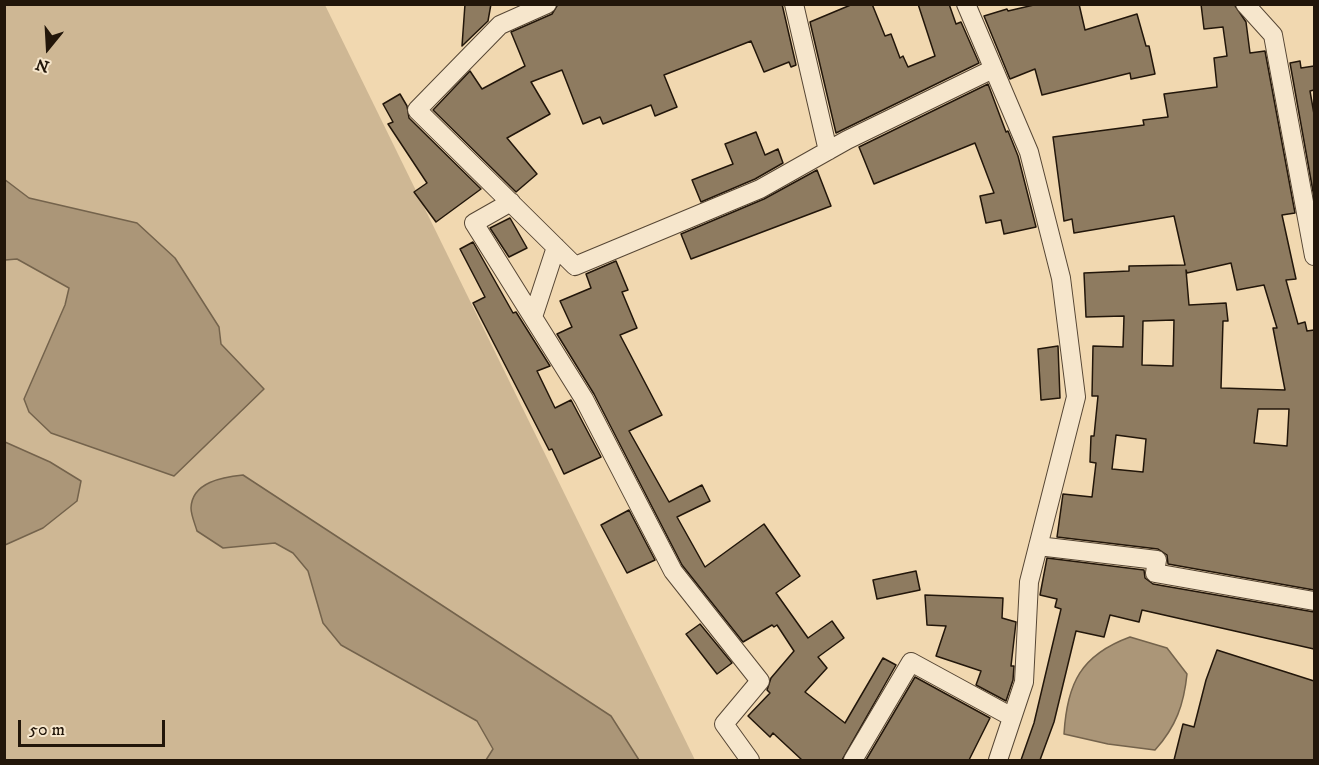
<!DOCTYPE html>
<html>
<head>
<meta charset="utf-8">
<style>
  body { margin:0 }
  #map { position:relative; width:1319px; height:765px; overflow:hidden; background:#f1d8b0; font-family:"IM FELL DW Pica",serif }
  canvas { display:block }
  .frame { position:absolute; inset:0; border:6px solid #22160a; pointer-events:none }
  .north { position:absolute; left:18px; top:18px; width:60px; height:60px; -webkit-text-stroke:4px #f6e6cc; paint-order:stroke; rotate:198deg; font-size:16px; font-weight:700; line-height:24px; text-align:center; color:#22160a }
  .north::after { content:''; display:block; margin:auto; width:21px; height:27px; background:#22160a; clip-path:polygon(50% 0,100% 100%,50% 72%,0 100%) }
  .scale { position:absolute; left:18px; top:720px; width:147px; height:27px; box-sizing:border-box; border:3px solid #22160a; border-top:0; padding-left:8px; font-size:18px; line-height:21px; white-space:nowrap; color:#22160a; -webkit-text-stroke:4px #f6e6cc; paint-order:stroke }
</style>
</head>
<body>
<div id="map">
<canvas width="1319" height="765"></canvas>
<div class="frame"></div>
<div class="north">N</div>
<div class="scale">50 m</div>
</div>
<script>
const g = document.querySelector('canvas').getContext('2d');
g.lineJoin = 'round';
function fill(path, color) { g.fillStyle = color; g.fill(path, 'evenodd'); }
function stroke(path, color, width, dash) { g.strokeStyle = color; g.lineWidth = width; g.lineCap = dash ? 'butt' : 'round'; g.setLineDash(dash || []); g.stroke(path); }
const green = new Path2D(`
  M4 5H325L695 760H5Z`);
const water = new Path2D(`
  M4 179 29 198 137 223 175 258 219 327 221 344 264 389 174 476 51 433 29 412 24 399 65 305 69 288 17 259 5 260Z
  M5 442 50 462 81 481 77 501 43 528 5 545Z
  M243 475 611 716 639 760H486L493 749 477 721 341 645 323 623 308 571 293 553 275 543 223 548 197 531C195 524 191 515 191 508 192 482 223 477 243 475Z
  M1130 637 1167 648 1187 674C1184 704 1176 727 1155 750L1108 744 1064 734C1067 683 1081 655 1130 637Z`);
const building = new Path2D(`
  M465 4H491L488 21 462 46Z
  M558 4H782L796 65 791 67 789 62 764 72 751 41 664 75 677 107 655 116 651 105 603 124 600 117 583 124 562 70 531 82 550 114 507 138 537 174 516 192 433 110 470 71 482 89 525 66 511 32 552 14Z
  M853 4H872L885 36 891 34 900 58 903 56 908 67 935 56 918 4H949L956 24 961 22 979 63 836 133 810 22Z
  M1038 4H1079L1085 30 1137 14 1146 46H1149L1155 74 1131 79 1130 73 1042 95 1035 69 1010 79 984 16 1007 9 1008 11Z
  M1201 4H1234L1246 22 1250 53 1265 51 1295 213 1282 215 1296 279 1286 280 1298 324 1305 322 1307 331 1314 330V590L1168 564 1167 555 1158 549 1057 537 1063 494 1092 497 1096 463 1090 462 1091 436H1094L1098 396H1092L1093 346 1123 347 1124 316 1086 317 1084 273 1129 271V266L1185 265 1174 216 1074 233 1072 219 1064 221 1053 137 1144 125 1143 120 1168 117 1164 94 1217 87 1214 58 1227 56 1223 27 1204 29ZM1231 263 1237 290 1264 285 1277 328H1273L1285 390 1221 388 1223 321H1228L1226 303 1189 305 1186 270 1187 273ZM1174 320 1173 366 1142 365 1143 321ZM1258 409H1289L1287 446 1254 443ZM1116 435 1146 439 1143 472 1112 469Z
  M1300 61 1301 68 1314 66V90L1310 91 1314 114V197L1290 63Z
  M988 84 1006 132 1008 131 1018 156 1036 227 1004 234 1001 220 986 223 980 196 994 193 975 143 874 184 859 147Z
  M400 94 407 106 409 118 481 189 436 222 414 192 427 183 388 124 393 122 383 104Z
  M756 132 765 155 778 149 783 163 755 179 701 202 692 180 733 164 725 144Z
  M817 170 831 206 691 259 681 234 764 199Z
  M510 218 527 248 509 257 490 228Z
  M473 242 513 313 516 312 550 366 537 371 555 408 571 400 601 457 564 474 552 449 549 450 473 303 485 297 460 249Z
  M616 261 628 290 622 292 637 328 620 335 662 415 629 431 669 502 702 485 710 501 677 517 705 567 764 524 800 576 776 593 808 638 832 621 844 638 818 657 827 668 805 692 845 723 883 658 896 665 842 760H802L773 733 770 737 748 716 770 693 767 690 771 678 794 651 777 625 774 627 772 625 743 642 682 565 594 394 557 334 572 327 560 301 591 288 586 274Z
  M1058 346 1060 398 1041 400 1038 349Z
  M629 510 655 560 627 573 601 525Z
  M1047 558 1144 570 1145 578 1153 584 1314 612V649L1142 610 1139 622 1110 615 1104 637 1076 631 1054 722 1040 760H1021L1034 723 1061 609 1055 607 1057 599 1040 595Z
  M916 571 920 590 877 599 873 580Z
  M925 595 1003 598 1002 618 1016 622 1011 666H1014L1013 680 1006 701 976 685 981 671 936 656 946 626 927 625Z
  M700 624 732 663 717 674 686 634Z
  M1217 650 1314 681V760H1174L1183 724 1194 727 1206 680Z
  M915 677 990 718 969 760H866Z`);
const minor = new Path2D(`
  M547 4 500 25 417 110 575 266 760 189 847 140 993 69
  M794 4 828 151
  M966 4 1029 152 1061 278 1076 397 1029 582 1024 682 998 760
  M1245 4 1273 35 1314 256
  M511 202 474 223 584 399 673 571 760 681 724 724 750 760
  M533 317 556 247
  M1038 546 1157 560 1155 573 1314 601
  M853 760 911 662 1012 717`);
fill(green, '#ceb794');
fill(water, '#ab9678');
stroke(water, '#74634c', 1.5);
fill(building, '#8e7b60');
stroke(building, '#22160a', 1.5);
stroke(minor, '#564634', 20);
stroke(minor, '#f6e6cc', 18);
</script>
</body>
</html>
